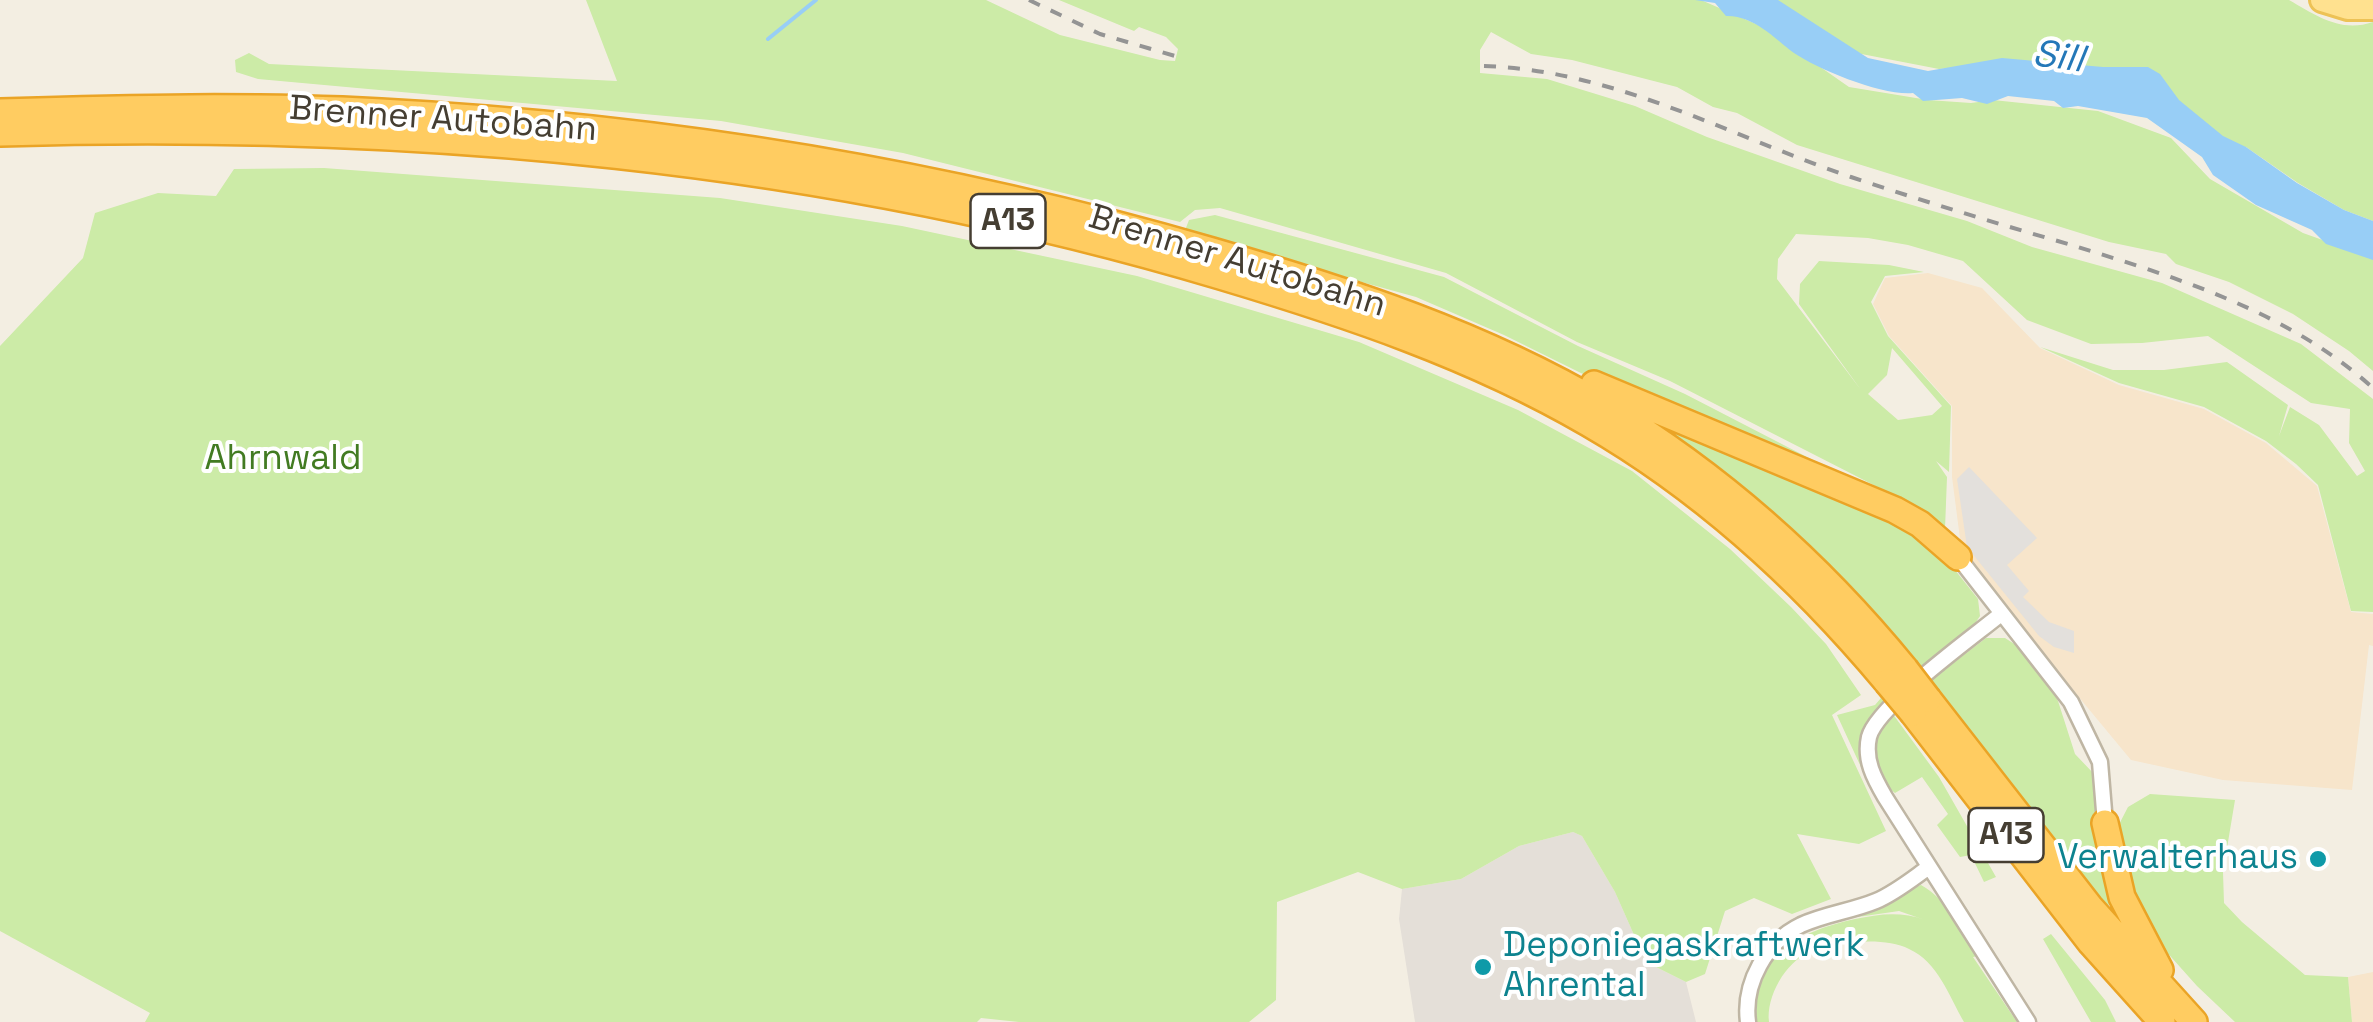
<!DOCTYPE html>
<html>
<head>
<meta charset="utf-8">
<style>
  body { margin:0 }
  canvas { display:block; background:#f3eee2 }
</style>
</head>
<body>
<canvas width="2373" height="1022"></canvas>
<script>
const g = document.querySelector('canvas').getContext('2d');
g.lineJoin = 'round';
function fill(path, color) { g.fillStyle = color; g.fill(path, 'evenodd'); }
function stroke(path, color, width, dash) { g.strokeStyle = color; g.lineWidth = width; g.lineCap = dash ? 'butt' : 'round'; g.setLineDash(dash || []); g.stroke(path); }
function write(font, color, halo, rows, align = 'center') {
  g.font = font + ' "Space Grotesk",sans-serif'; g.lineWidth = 8; g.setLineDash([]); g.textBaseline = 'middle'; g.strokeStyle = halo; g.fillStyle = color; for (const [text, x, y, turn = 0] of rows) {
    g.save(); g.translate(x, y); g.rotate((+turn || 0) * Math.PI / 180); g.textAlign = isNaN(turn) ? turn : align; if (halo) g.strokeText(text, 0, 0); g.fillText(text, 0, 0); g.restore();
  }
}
const commercial = new Path2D(`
  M1928 273 1982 288 2040 348 2119 385 2204 409 2266 443 2317 486 2351 612 2373 614V646L2369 645 2352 790 2223 780 2131 760 2029 637 1962 554 1952 477V406L1889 336 1873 304 1885 278Z
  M2373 972V1022H2352L2348 977Z`);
const industrial = new Path2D(`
  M1573 832 1582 836 1615 892 1646 962 1686 982 1696 1022H1415L1399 919 1402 889 1461 879 1519 846Z`);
const green = new Path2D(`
  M586 0H986L1060 35 1160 60 1175 61 1178 49 1166 37 1139 27 1134 31 1059 0H1701L1763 27 1849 87 1928 100 1971 103 1993 100 2098 111 2171 138 2210 179 2303 233 2373 258V371L2349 351 2293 314 2229 282 2176 264 2166 254 2109 242 1797 145 1737 113 1713 107 1677 87 1572 60 1531 54 1491 32 1480 50V73L1547 79 1635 106 1707 137 1840 184 1967 221 2032 247 2162 283 2301 344 2373 399V612L2351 611 2318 485 2296 464 2266 441 2204 407 2119 383 2040 347 2113 370H2164L2227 362 2288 405 2279 436 2290 407 2319 425 2357 476 2365 471 2349 443 2350 409 2311 403 2208 336 2142 343 2091 344 2027 320 1963 261 1908 245 1868 238 1796 234 1778 259 1777 279 1861 390 1799 304 1800 284 1819 261 1889 265 1924 272 1885 276 1871 302 1888 336 1951 406 1949 472 1936 461 1947 477 1945 529 1901 499 1670 381 1577 342 1446 273 1220 208 1195 210 1180 222 903 153 721 121 258 79 236 72 235 60 249 53 269 64 617 81ZM1892 348 1942 406 1932 415 1898 420 1868 394 1887 375Z
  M1773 0H2289C2317 16 2341 33 2373 22V221L2344 210 2298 183 2246 147 2228 149 2117 76 2023 62 1939 69 1846 51Z
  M324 168 720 198 902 226 1137 276 1359 342 1518 410 1632 471 1730 549 1791 607 1826 644 1861 695 1832 715 1886 831 1859 844 1797 834 1831 899 1792 914 1754 898 1725 911 1705 974 1686 982 1646 962 1615 892 1582 836 1573 832 1519 846 1461 879 1402 889 1358 872 1277 902 1276 1000 1249 1022H1019L981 1018 977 1022H145L150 1013 0 931V346L83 258 95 213 158 193 216 196 234 169Z
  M1215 215 1444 277 1578 346 1685 394 1927 519 1953 560 1955 570 1978 599 1980 616 1972 628 1922 673 1591 378 1504 335 1416 297 1184 233 1189 220Z
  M1986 638H2005L2019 647 2048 682 2058 701 2075 754 2095 775 2116 900 2102 909 1949 709 1931 680Z
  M1881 698 1939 777 1996 877 1984 882 1971 855 1960 857 1937 825 1948 814 1922 777 1895 793 1884 784 1872 791 1837 715 1875 705Z
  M2150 794 2235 800 2223 872 2224 903 2242 922 2305 975 2348 977 2352 1022H2235L2197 986 2130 911 2113 836 2128 807Z
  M1921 885C1948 900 1962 930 1978 956L1973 957 2017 1022H1964C1949 996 1938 962 1909 949 1883 936 1836 942 1810 952 1785 962 1766 997 1769 1022H1755C1753 955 1797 932 1855 919 1879 914 1901 911 1925 920L1899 911 1837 920Z
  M2051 934 2105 1000 2116 1022H2091L2043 939Z`);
const parking = new Path2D(`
  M1969 467 2037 538 2007 565 2029 591 2023 597 2049 622 2074 631V653L2054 647 2039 636 1967 547 1957 479Z`);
const water = new Path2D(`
  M1695 0H1778L1868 58 1928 71 2002 58 2103 67H2148L2160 74 2179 100 2223 136 2246 147 2297 183 2344 210 2373 221V260L2326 244 2312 230 2256 205 2213 175 2202 157 2147 118 2078 106 2063 108 2054 101 2008 96 1987 104 1962 98 1923 101 1913 93C1883 96 1819 70 1794 53 1774 38 1753 15 1726 16L1715 3Z`);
const stream = new Path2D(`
  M768 39 816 0`);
const minor = new Path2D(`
  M1958 557 2071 702 2100 762 2105 823
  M2001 614C1973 637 1877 706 1869 737 1864 760 1874 778 1885 797L2028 1022
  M1748 1022C1743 983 1766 942 1801 925 1825 914 1852 911 1876 901 1895 893 1912 879 1929 867`);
const primary = new Path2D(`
  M2322 0 2348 8H2373`);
const motorway = new Path2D(`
  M0 112C127 108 254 105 381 112 662 127 942 172 1212 251 1347 290 1482 334 1604 406 1719 475 1820 565 1905 669
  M0 133C414 121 822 157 1220 276 1347 314 1473 356 1588 423 1704 490 1802 580 1887 682
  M1594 384 1895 510 1920 524 1958 557
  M1928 699 2090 907 2194 1022
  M1913 713 2091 943 2162 1022
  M2105 823 2122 897 2160 970`);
const rail = new Path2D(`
  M1029 0 1100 34 1175 56
  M1484 66C1614 70 1730 136 1851 177 1923 201 1995 223 2068 244 2175 277 2288 311 2373 388`);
const motorwayBridge = new Path2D(`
  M1905 669 1928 699
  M1887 682 1913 713`);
const markers = [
  [2318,859,10,"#0f9aa8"],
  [1483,967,10,"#0f9aa8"]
];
const shields = [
  [1008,221,75],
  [2006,835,75]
];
const shieldNames = [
  ["A13",1008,221],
  ["A13",2006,835]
];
const streetNames = [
  ["Brenner Autobahn",443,120,4],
  ["Brenner Autobahn",1237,262,17]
];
const parkNames = [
  ["Ahrnwald",283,460]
];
const cultureNames = [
  ["Verwalterhaus",2298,859],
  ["Deponiegaskraftwerk",1503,947,"left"],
  ["Ahrental",1503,987,"left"]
];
const waterNames = [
  ["Sill",2058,58,8]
];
fill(commercial, '#f7e5cb');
fill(industrial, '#e4dfd8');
fill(green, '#cceba7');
fill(parking, '#e3e0dc');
fill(water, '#98cef6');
stroke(stream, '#98cef6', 4);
stroke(minor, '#bfb6a4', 19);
stroke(primary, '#edc256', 28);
stroke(motorway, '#eaa426', 30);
stroke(minor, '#fff', 14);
stroke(primary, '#ffe18f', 22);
stroke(motorway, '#ffcc61', 25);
stroke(rail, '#949494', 4, [12, 12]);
stroke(motorwayBridge, '#eaa426', 30, []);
stroke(motorwayBridge, '#ffcc61', 25);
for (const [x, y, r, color] of markers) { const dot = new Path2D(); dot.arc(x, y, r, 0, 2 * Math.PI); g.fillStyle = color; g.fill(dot); stroke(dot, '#fff', 4); }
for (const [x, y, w] of shields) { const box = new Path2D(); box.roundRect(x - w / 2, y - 27, w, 54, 8); g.fillStyle = '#fff'; g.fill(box); stroke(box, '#453e32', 2.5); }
write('bold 32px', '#453e32', null, shieldNames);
write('35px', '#453e32', '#fff', streetNames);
write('35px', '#427b22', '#fff', parkNames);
write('35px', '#0d838f', '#fff', cultureNames, 'right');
write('italic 38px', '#2478b8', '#fff', waterNames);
</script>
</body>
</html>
